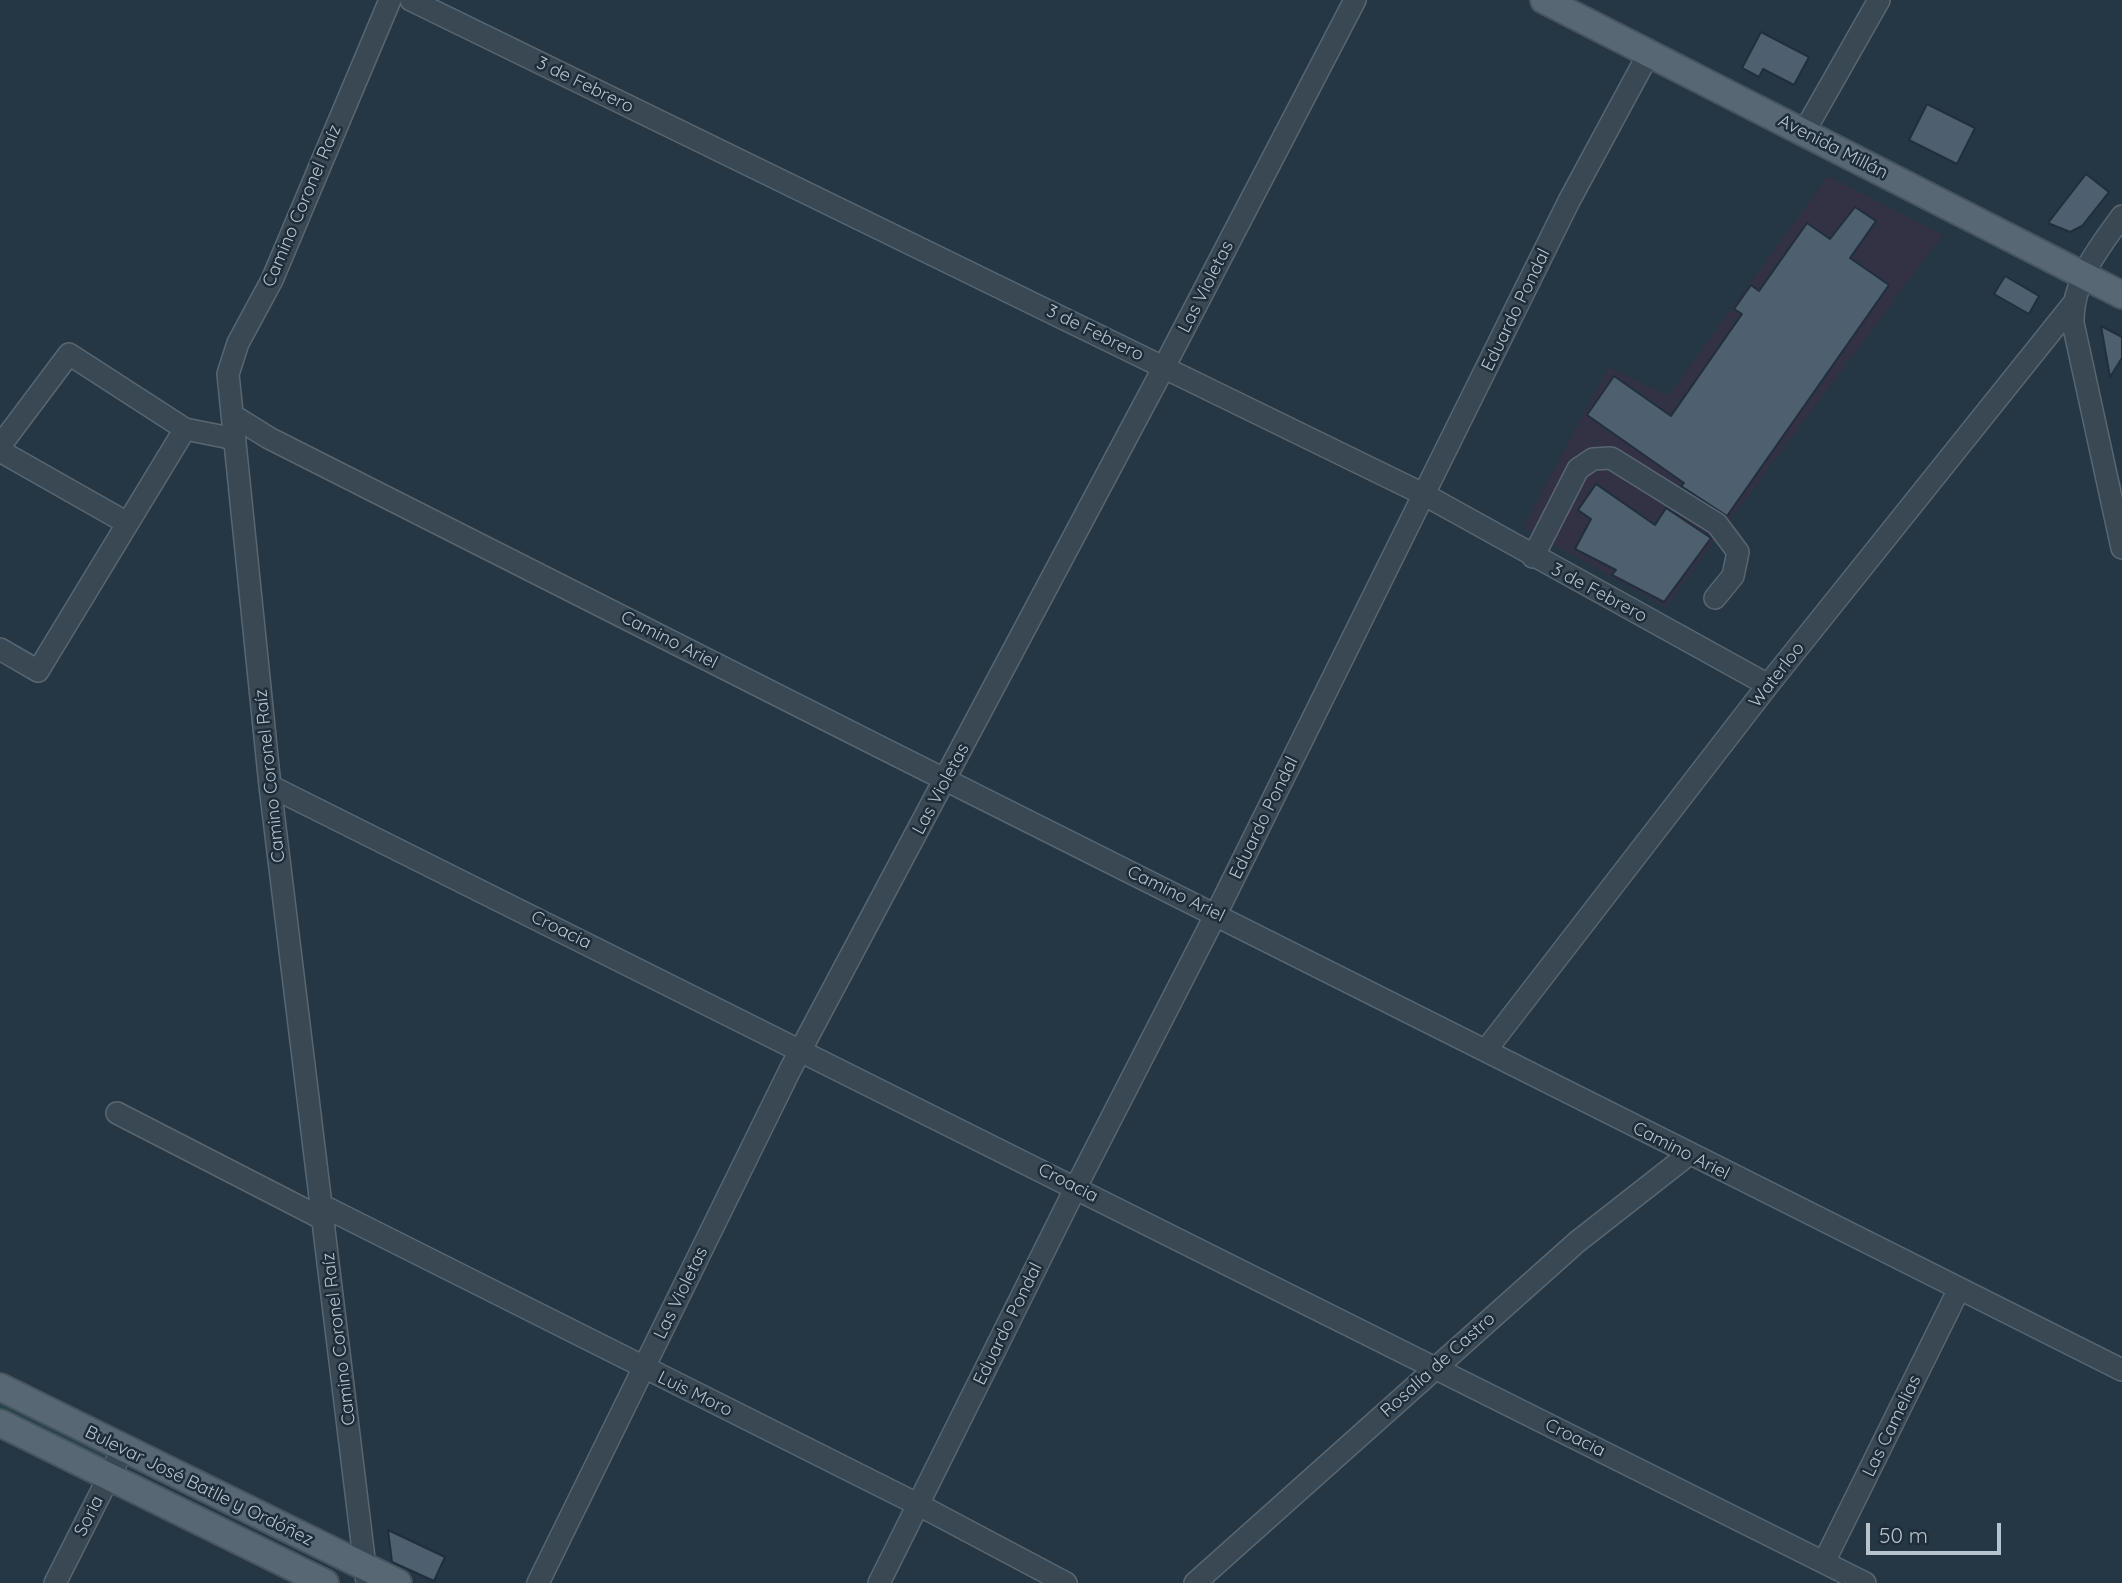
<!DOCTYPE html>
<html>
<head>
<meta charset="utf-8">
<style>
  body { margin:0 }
  #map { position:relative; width:2122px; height:1583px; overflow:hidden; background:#253744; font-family:Quicksand,sans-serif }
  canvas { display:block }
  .scale { position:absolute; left:1866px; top:1523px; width:135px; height:32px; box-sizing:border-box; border:4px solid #b7c3cd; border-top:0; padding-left:9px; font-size:21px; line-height:24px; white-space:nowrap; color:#b7c3cd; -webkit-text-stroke:5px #1e2d39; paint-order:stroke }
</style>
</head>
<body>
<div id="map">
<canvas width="2122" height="1583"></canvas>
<div class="scale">50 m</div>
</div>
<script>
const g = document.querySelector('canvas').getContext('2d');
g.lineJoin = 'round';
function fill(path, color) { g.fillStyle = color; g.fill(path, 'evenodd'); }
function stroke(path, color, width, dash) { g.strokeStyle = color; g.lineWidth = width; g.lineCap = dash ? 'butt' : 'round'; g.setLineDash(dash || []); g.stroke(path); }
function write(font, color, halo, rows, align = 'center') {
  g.font = font + ' Quicksand,sans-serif'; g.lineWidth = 5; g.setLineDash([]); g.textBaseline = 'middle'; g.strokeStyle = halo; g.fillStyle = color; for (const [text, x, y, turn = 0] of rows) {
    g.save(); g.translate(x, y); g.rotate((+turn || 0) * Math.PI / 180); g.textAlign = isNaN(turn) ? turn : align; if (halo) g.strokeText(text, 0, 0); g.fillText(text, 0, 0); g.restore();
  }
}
const medical = new Path2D(`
  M1828 176 1943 235 1665 607 1523 527 1609 367 1668 396Z`);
const green = new Path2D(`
  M0 1402 106 1456 105 1463 0 1410Z
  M132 1471 340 1577 209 1518 130 1474Z`);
const building = new Path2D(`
  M1761 32 1809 57 1794 85 1763 69 1759 77 1742 68Z
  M1927 104 1975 128 1957 164 1909 140Z
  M2086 174 2109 192 2082 226 2070 232 2048 223Z
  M1855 207 1876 221 1850 258 1889 285 1727 516 1681 486 1684 483 1587 415 1614 376 1671 416 1742 314 1734 309 1751 285 1759 291 1807 223 1830 239Z
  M2005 276 2039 296 2029 314 1994 294Z
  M2101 326 2122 337V358L2110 377Z
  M1596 484 1655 525 1666 508 1711 538 1664 602 1612 575 1616 570 1575 549 1591 519 1578 510Z
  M388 1530 445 1557 434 1581 392 1562Z`);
const minor = new Path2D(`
  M411 0 1425 495 1768 685
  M1804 132 1879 0
  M2122 216C2098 249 2072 281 2073 323L2122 548
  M232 415 269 438C886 750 1503 1063 2122 1370
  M0 446 69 354 185 429 235 439
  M0 451 127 523
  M1533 557 1578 469 1593 459 1611 458 1717 524 1738 552 1733 576 1715 598
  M0 649 38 671 185 429
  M270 786 1865 1583
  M1486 1050 1768 685 2073 304
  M117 1113 325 1220
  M323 1206 919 1505 1066 1583
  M1824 1562 1959 1289
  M55 1583 123 1449
  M367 1583 270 786 228 374 238 343 272 280 390 0
  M538 1583 790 1070 1164 367 1355 0
  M879 1583 1076 1187 1216 914 1569 201 1649 53
  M1195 1583 1577 1242 1688 1155`);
const major = new Path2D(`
  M1544 0 2122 295
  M0 1387 398 1583
  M0 1423 325 1583`);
const streetNames = [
  ["3 de Febrero",585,85,26],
  ["Avenida Millán",1833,147,27],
  ["Camino Coronel Raíz",302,206,-67],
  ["Las Violetas",1206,287,-63],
  ["Eduardo Pondal",1516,310,-64],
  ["3 de Febrero",1095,333,26],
  ["3 de Febrero",1599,593,28],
  ["Camino Ariel",669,640,27],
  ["Waterloo",1777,675,-52],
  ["Camino Coronel Raíz",270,776,-96],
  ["Las Violetas",941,789,-62],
  ["Eduardo Pondal",1264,818,-64],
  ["Camino Ariel",1176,894,26],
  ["Croacia",561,930,26],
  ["Camino Ariel",1681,1151,27],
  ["Croacia",1068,1183,27],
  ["Las Violetas",681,1293,-64],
  ["Eduardo Pondal",1008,1324,-64],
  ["Camino Coronel Raíz",339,1339,-97],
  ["Rosalía de Castro",1438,1365,-42],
  ["Luis Moro",695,1394,26],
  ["Las Camelias",1892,1426,-64],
  ["Croacia",1575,1438,26],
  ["Bulevar José Batlle y Ordóñez",199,1486,26],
  ["Soria",89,1516,-63]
];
fill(medical, '#323244');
fill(green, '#274545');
fill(building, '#4e6070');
stroke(building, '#202f3b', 2);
stroke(minor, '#586671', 24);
stroke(major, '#465460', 30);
stroke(minor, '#3a4854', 21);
stroke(major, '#586774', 26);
write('18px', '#b7c3cd', '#1e2d39', streetNames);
</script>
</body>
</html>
